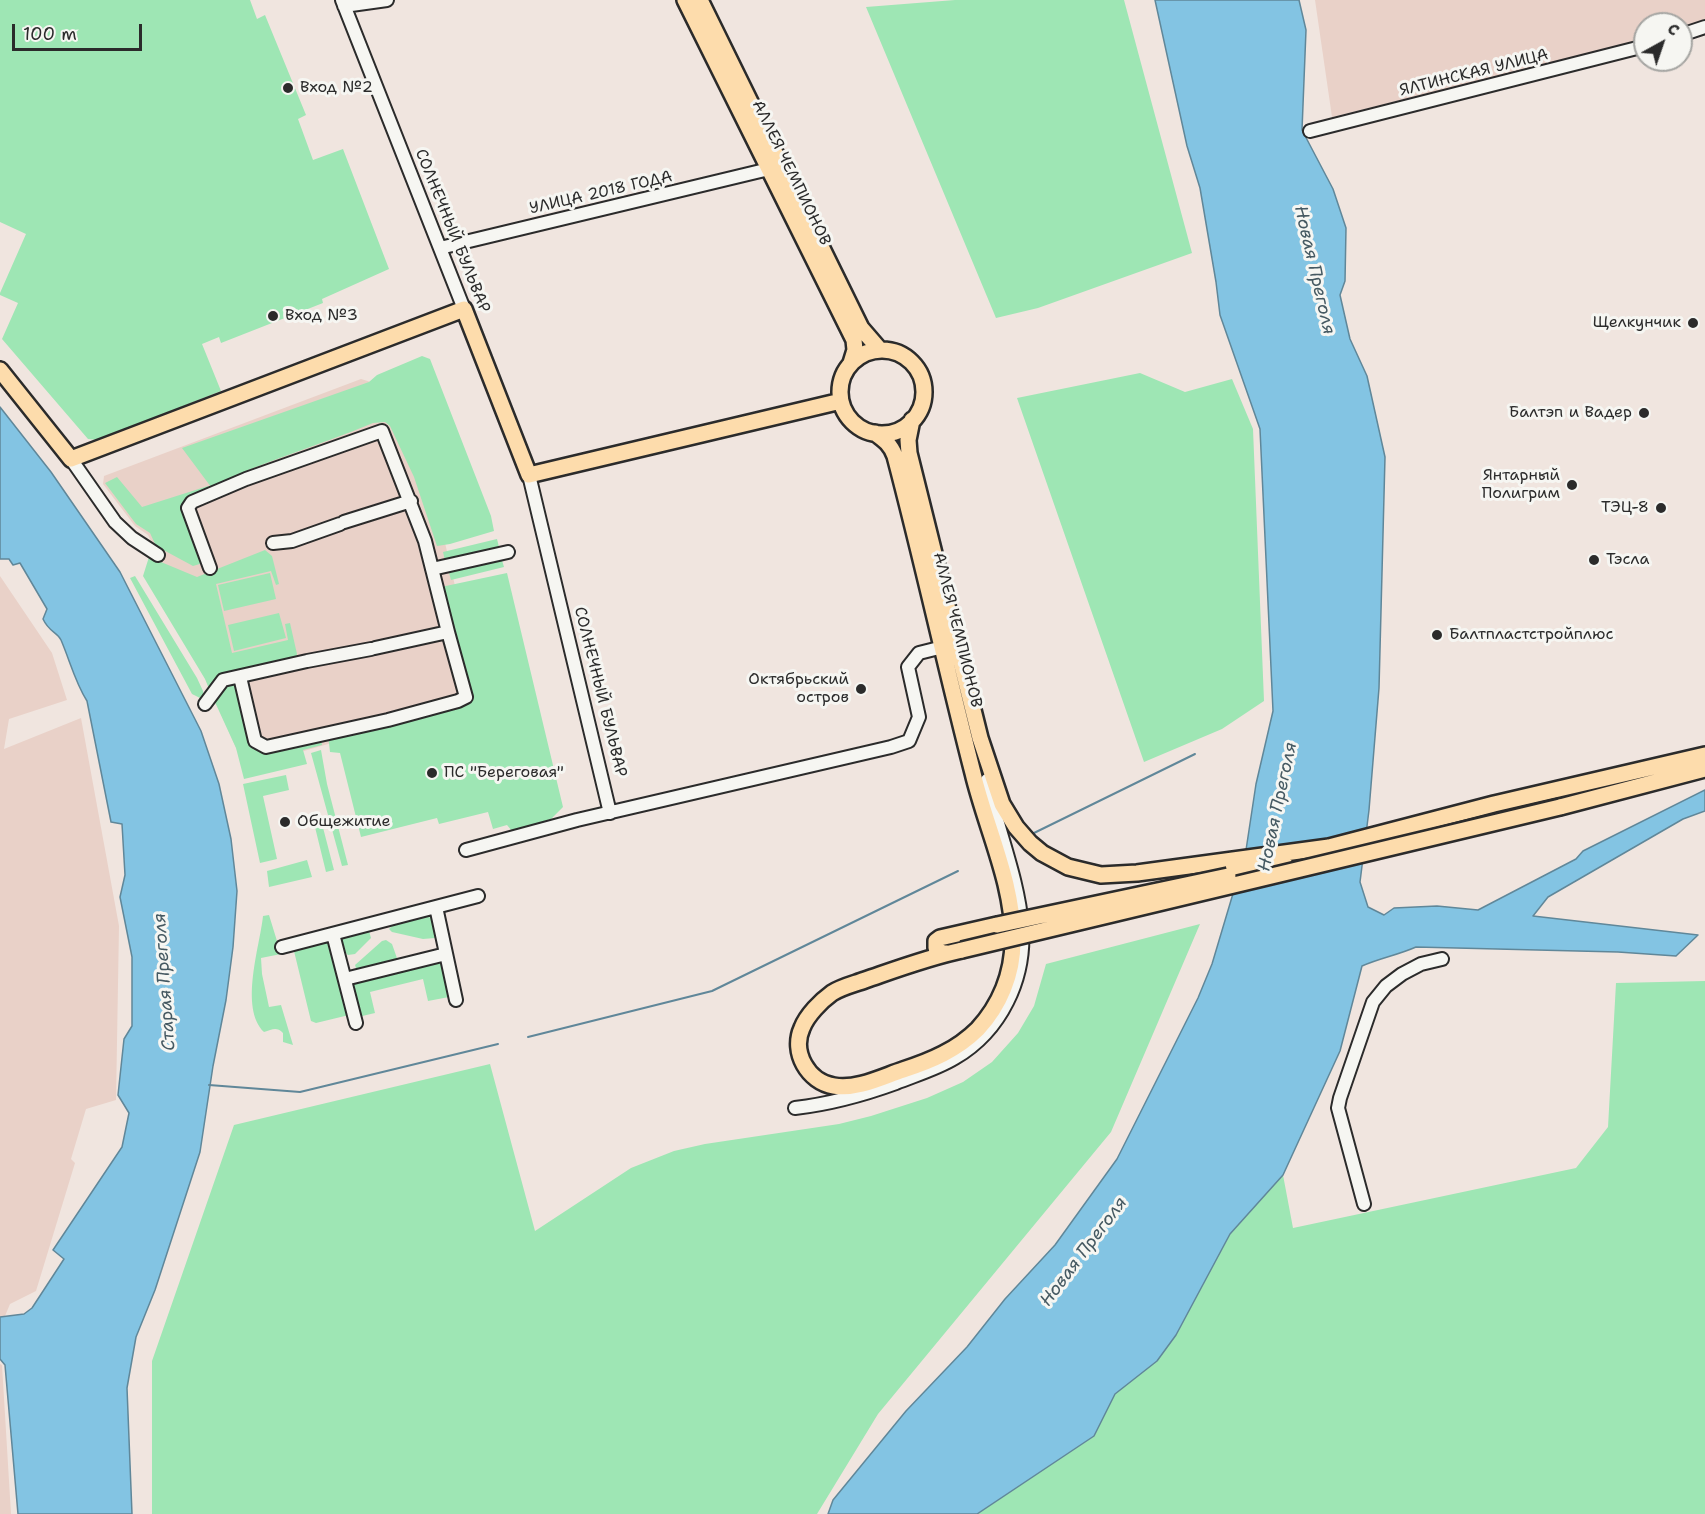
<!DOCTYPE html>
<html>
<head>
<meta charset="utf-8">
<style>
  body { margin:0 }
  #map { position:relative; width:1705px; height:1514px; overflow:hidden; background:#f0e5df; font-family:"Shantell Sans",sans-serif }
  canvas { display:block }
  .north { position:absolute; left:1633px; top:12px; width:60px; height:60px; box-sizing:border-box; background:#f6f6f2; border:2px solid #a5a5a2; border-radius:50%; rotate:40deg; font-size:16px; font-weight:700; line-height:24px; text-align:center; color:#2b2b2b }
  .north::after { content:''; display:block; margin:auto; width:21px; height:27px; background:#2b2b2b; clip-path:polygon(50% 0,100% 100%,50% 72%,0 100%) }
  .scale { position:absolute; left:12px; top:24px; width:130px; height:27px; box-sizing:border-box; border:3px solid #2b2b2b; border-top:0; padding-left:8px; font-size:18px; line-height:21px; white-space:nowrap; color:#2b2b2b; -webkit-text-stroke:4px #f6f6f2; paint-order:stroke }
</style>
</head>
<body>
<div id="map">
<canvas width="1705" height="1514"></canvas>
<div class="north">С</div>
<div class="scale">100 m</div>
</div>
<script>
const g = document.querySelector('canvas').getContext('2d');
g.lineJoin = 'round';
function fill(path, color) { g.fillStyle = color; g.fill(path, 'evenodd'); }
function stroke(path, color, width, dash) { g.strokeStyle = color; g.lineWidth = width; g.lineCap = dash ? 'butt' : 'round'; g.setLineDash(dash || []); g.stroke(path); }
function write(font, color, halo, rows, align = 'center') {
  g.font = font + ' "Shantell Sans",sans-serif'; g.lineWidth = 6; g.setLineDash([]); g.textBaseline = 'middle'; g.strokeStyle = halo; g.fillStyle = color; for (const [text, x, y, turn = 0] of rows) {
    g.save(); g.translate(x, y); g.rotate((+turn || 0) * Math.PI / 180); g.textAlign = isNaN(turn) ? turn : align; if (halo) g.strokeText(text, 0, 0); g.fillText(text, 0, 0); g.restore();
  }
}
const built = new Path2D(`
  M1315 0H1705V20L1681 30V24H1645V40L1332 117Z
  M361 379 384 386 442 530 483 706 335 742 245 768 155 566 158 555 148 535 135 526 103 484 104 476Z
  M0 576 52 653 67 700 9 719 4 749 81 718 119 926 116 1100 86 1109 71 1159 75 1163 36 1291 10 1304 0 1328Z
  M0 1364 2 1365 11 1514H0Z`);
const green = new Path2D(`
  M0 0H250L257 19 265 15 306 115 298 119 313 160 343 149 389 269 322 299 323 303 221 343 219 337 202 344 221 391 98 440 88 439 2 339 18 303 0 295V293L26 234 0 222Z
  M955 0H1124L1192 253 1038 308 996 318 866 7Z
  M422 356 430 359 491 516 494 531 450 544 437 546 414 477 390 426 385 422 373 423C319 446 262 461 211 487L182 448 369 382 377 375Z
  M1140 373 1185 392 1232 379 1253 429 1264 701 1222 729 1144 762 1017 398Z
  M117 477 142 507 208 486 209 489 188 497 183 505 203 563 193 566 156 546 150 533 136 524 105 483Z
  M497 539 499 547 445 561 443 552Z
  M265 550 272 556 279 584 276 585 271 571 216 584 232 653 288 640 285 624 290 623 297 654 295 660 210 691 205 679 143 576 149 557 197 577Z
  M501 557 504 567 451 580 448 569Z
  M270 573 276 599 224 611 218 585Z
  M507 573 563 807 551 819 512 831 507 825 493 829 488 812 439 824 437 818 361 837 340 753 330 752 328 735 464 702 441 587Z
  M135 576 197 678 203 691 204 700 192 694 130 578Z
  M279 613 286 638 234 651 228 625Z
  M225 682H237L252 742 320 736 322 745 303 750 307 764 244 779 236 748 214 700Z
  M321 750 327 784 348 865 342 866 311 753Z
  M286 775 289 790 263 796 277 859 260 863 243 784Z
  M320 816 334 870 326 872 313 819Z
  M307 860 312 877 269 887 267 871Z
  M269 915 281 954 261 958 262 974 269 1007 281 1005 293 1045 283 1042V1033C276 1026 272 1030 264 1032 239 1008 260 946 263 916Z
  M426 916 431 918 435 938 423 939 392 932 389 929 393 925Z
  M1200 924 1111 1132 878 1414 817 1514H152V1361L234 1125 490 1064 535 1231 631 1168 674 1151 705 1144 839 1124 871 1116 927 1098 963 1082 992 1062 1018 1033 1034 1006 1046 964Z
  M369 931 371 938 355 954 348 955 343 950 340 941 343 937Z
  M327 939 331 942 349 1015 316 1023 311 1021 293 947Z
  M386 940 392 944 398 961 357 971 355 965 382 941Z
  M443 960 451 993 449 997 428 1001 423 979 370 992 375 1013 358 1017 350 983Z
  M1705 981V1514H977L1094 1436 1115 1393 1157 1361 1176 1335 1230 1234 1283 1175 1293 1228 1576 1168 1608 1127 1616 983Z`);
const water = new Path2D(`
  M1155 0H1299L1306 30 1302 130 1333 189 1346 228 1345 281 1340 295 1350 339 1367 376 1385 457 1379 688 1369 810 1360 882 1368 907 1384 915 1394 908 1437 906 1478 910 1576 859 1583 851 1705 790V811L1683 819 1548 897 1533 916 1698 935 1676 956 1618 952 1416 947C1398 955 1380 958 1362 966L1340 1051 1283 1175 1230 1234 1176 1335 1157 1361 1115 1394 1094 1436 977 1514H828L833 1500 906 1411 967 1347 1005 1299 1055 1245 1117 1159 1198 998 1212 964 1246 850 1256 784 1273 711 1260 429 1220 315 1216 282 1200 188 1187 146Z
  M0 407 51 472 120 572 201 731 219 784 231 839 237 891 233 947 226 1000 213 1066 200 1152 155 1290 136 1337 127 1388 132 1514H18L5 1365 0 1359V1317L24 1314 32 1308 64 1259 53 1250 122 1147 129 1113 118 1095 124 1039 132 1026V957L120 897 125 875 122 824 111 822 87 701C75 682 70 661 61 640 57 632 49 632 43 619L47 609 20 563 13 565 9 559H0Z`);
const stream = new Path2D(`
  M1034 833 1195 754
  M528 1037 712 991 958 871
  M209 1085 300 1092 498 1044`);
const minor = new Path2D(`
  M342 0 464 309
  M344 6 387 0
  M1681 35 1705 27
  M1310 131 1645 46
  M440 248 769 169
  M71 459 115 522 132 538 158 555
  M529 475 610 813
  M344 522 411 501
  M273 543 292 541 340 524
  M210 568 188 508 192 502 246 479 382 431 425 541 448 632
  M432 569 508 552
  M240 677 255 741 266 747 388 720 458 701 466 697 448 632 375 648
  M205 704 223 680 307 661 371 649
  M466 850 577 820 891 747 909 741 919 717 908 667 919 653 943 647
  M436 907 456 1000
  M333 934 356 1023
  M282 947 478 896
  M345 979 446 954
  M795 1108C830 1104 863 1095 896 1083 916 1075 937 1069 955 1058 1001 1031 1026 979 1022 926 1018 877 997 829 987 780
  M1364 1204 1338 1108 1340 1098 1373 1002 1386 986 1402 974 1421 964 1442 959`);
const major = new Path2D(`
  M685 0 854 340 855 350 851 363
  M700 0 861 328 880 350
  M840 392a42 42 0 1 1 84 0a42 42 0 1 1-84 0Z
  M0 370 71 459 464 309 529 475 841 401
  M912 420 908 440 909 453 980 738 1002 804 1016 827 1030 843 1042 853 1068 867 1101 875 1137 873 1329 847 1494 804 1705 755
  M875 433C885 440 891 445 895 456 923 562 946 668 973 773 986 828 1014 884 1013 941 1013 974 1000 1005 978 1029 957 1050 931 1061 903 1070 882 1077 857 1090 834 1086 808 1082 791 1052 802 1028 807 1015 821 1001 832 993 841 987 854 984 865 980 897 969 929 957 962 950
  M1560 807 1705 769
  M1228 876 1284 862
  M947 953H942L936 948V941L940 938 997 925`);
const majorBridge = new Path2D(`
  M997 925 1228 876
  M962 950 1560 807`);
const markers = [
  [288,88,6,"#2b2b2b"],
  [273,316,6,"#2b2b2b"],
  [1693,323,6,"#2b2b2b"],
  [1644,413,6,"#2b2b2b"],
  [1572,485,6,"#2b2b2b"],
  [1661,508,6,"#2b2b2b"],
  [1594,560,6,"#2b2b2b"],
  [1437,635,6,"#2b2b2b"],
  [861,689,6,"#2b2b2b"],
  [432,773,6,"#2b2b2b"],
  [285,822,6,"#2b2b2b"]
];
const streetNames = [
  ["ЯЛТИНСКАЯ УЛИЦА",1474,73,-14],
  ["АЛЛЕЯ ЧЕМПИОНОВ",791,173,64],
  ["УЛИЦА 2018 ГОДА",601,193,-13],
  ["СОЛНЕЧНЫЙ БУЛЬВАР",452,231,68],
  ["АЛЛЕЯ ЧЕМПИОНОВ",957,630,76],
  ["СОЛНЕЧНЫЙ БУЛЬВАР",600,692,76]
];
const poiNames = [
  ["Вход №2",300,88],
  ["Вход №3",285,316],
  ["Щелкунчик",1681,323,"right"],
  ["Балтэп и Вадер",1632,413,"right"],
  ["Янтарный",1560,476,"right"],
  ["Полигрим",1560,494,"right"],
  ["ТЭЦ-8",1649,508,"right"],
  ["Тэсла",1606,560],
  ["Балтпластстройплюс",1449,635],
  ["Октябрьский",849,680,"right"],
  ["остров",849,698,"right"],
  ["ПС \"Береговая\"",444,773],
  ["Общежитие",297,822]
];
const waterNames = [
  ["Новая Преголя",1314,270,77],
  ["Новая Преголя",1278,807,-78],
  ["Старая Преголя",165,982,-94],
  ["Новая Преголя",1084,1252,-53]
];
fill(built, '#e9d1c8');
fill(green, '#9ee6b4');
fill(water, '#83c4e3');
stroke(water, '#608799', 1.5);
stroke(stream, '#608799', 2);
stroke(minor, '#2b2b2b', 16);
stroke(major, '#2b2b2b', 20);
stroke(minor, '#f6f6f2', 12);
stroke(major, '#fddcac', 15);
stroke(majorBridge, '#2b2b2b', 20, []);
stroke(majorBridge, '#fddcac', 15);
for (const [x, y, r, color] of markers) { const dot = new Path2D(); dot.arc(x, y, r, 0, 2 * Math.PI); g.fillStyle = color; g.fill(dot); stroke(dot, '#f6f6f2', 2); }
write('16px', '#2b2b2b', '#f6f6f2', streetNames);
write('16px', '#2b2b2b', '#f6f6f2', poiNames, 'left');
write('italic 18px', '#455962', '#f6f6f2', waterNames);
</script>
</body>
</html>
